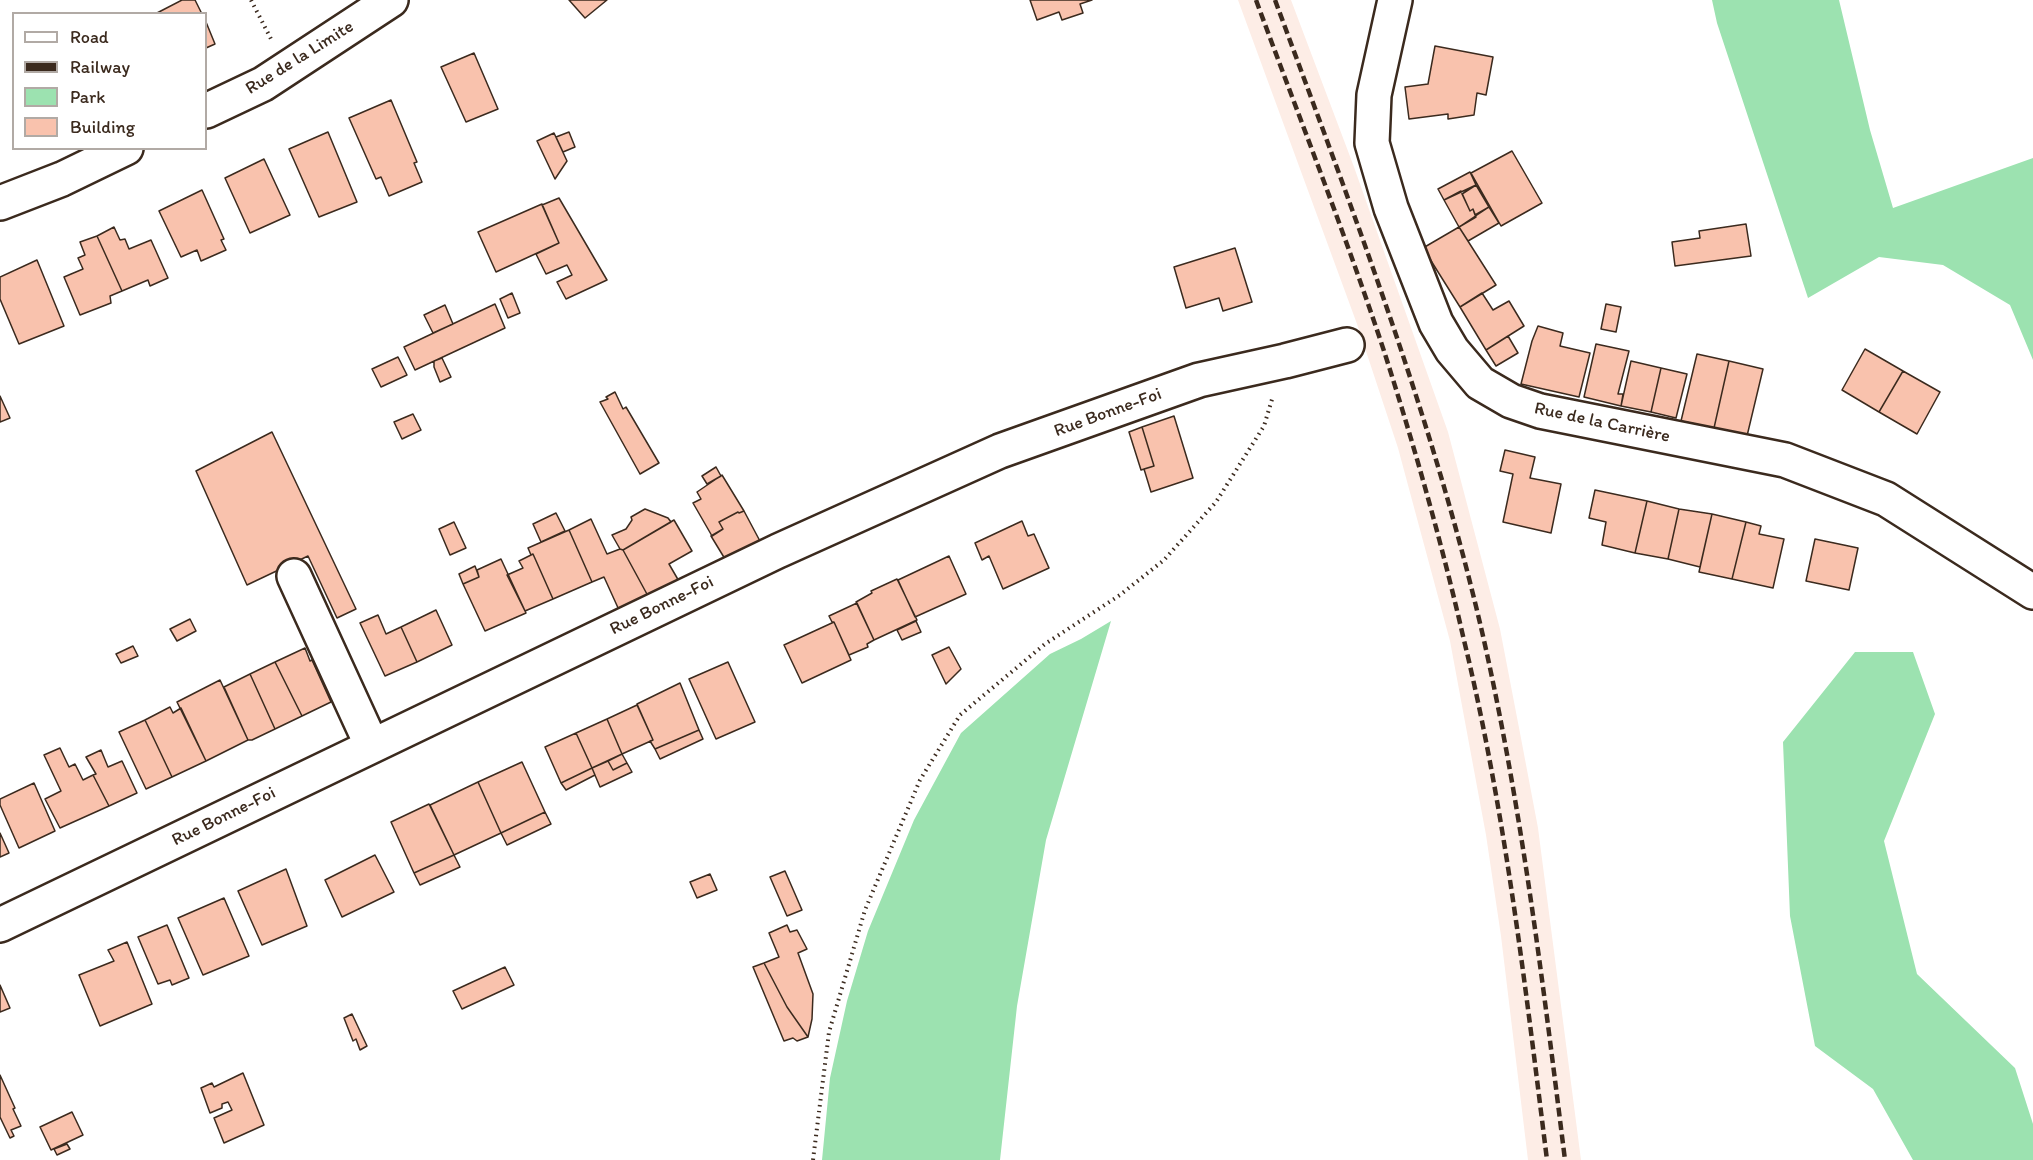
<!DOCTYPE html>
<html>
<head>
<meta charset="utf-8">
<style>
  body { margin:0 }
  #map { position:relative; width:2033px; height:1160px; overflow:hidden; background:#fff; font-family:Itim,sans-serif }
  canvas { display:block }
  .legend { position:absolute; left:12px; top:12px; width:195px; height:138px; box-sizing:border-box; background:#fff; border:2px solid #b1aaa5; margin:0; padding:8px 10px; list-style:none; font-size:18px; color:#3b2a1e }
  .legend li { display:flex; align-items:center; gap:12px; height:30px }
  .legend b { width:30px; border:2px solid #b1aaa5 }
</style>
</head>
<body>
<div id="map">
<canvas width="2033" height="1160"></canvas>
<ul class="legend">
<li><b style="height:8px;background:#fff"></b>Road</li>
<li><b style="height:8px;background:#3b2a1e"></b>Railway</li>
<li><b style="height:16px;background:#9ce2b0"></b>Park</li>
<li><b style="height:16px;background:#f9c2ad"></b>Building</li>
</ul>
</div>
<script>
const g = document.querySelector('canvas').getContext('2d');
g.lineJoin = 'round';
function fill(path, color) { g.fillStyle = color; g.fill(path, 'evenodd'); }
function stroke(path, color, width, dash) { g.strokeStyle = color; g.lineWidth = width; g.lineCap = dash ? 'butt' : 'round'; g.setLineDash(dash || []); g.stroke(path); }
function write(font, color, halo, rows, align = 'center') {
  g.font = font + ' Itim,sans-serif'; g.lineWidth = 6; g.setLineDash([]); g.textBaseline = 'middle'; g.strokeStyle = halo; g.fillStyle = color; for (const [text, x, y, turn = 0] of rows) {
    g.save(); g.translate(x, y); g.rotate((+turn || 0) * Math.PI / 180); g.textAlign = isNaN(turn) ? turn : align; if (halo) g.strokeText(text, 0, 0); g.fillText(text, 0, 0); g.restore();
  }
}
const built = new Path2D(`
  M1238 0H1291L1354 167 1448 432 1500 629 1520 733 1538 828 1581 1160H1528L1501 936 1486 835 1450 641 1398 448 1357 324Z`);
const green = new Path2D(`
  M1712 0H1839L1870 130 1893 208 2033 158V360L2010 305 1943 265 1879 257 1808 298 1717 23Z
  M1111 621 1046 840 1017 1006 1000 1160H822L830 1078 847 1001 868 931 914 820 961 733 1050 654 1081 639Z
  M1855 652H1913L1935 714 1884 841 1917 974 2015 1068 2033 1124V1160H1913L1873 1089 1815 1046 1790 916 1783 742Z`);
const building = new Path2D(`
  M182 0H195L202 14H155Z
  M569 0H607L585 18Z
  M1030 0H1092L1080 4 1083 13 1062 20 1059 12 1037 20Z
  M206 22 215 44 206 48Z
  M1435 46 1493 57 1486 95 1477 93 1474 115 1448 119V114L1409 119 1405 87 1428 84Z
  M474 53 498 109 466 122 441 67Z
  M391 100 417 162 414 163 422 182 389 196 381 177 376 179 349 118Z
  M328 132 357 202 319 217 289 149Z
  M569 132 575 147 563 152 556 137Z
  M554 133 567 161 555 179 537 141Z
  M1512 151 1542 203 1501 226 1471 173Z
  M264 159 290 215 250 233 225 178Z
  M1470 172 1476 185 1444 200 1438 189Z
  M1476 185 1489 207 1475 215 1473 209 1470 211 1462 194Z
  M202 190 224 239 221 240 226 250 201 261 197 250 181 257 159 211Z
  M1461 191 1470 211 1473 209 1476 217 1459 227 1444 200Z
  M559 198 607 280 566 299 557 282 572 275 567 265 546 274 536 254 559 243 542 205Z
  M542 204 559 243 496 272 478 232Z
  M1489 207 1499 223 1468 241 1459 227Z
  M1746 224 1751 256 1675 266 1672 242 1700 238 1699 231Z
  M114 227 120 240 125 239 129 249 151 240 168 278 150 286 148 280 122 291 97 236Z
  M1459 227 1496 285 1460 307 1423 248Z
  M97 236 122 291 110 296 111 303 80 315 64 277 83 269 78 258 85 255 80 242Z
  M1235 248 1252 302 1223 311 1219 298 1186 308 1174 267Z
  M37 260 64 326 19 344 0 299V277Z
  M512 293 520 313 508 318 500 299Z
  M1482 293 1493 310 1509 301 1524 326 1486 350 1460 307Z
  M495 304 505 328 415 370 404 347Z
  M1606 304 1621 307 1616 332 1601 329Z
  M445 305 453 324 433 333 424 315Z
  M1538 326 1563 333 1560 346 1590 353 1579 397 1521 384 1532 341Z
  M1508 336 1518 353 1496 366 1486 350Z
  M1596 344 1629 351 1618 394H1623L1621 406 1584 397Z
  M1865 349 1903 371 1879 412 1842 390Z
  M1697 354 1729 361 1714 428 1681 421Z
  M398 357 407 375 381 387 372 369Z
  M442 358 451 377 440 382 434 367V361Z
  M1631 361 1661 368 1651 412 1621 406Z
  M1729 361 1763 369 1747 436 1714 428Z
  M1661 368 1687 374 1676 418 1651 412Z
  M1903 371 1940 392 1917 434 1879 412Z
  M615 392 623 409 626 407 659 463 640 474 600 402 608 399 606 397Z
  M0 396 10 418 0 422Z
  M413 414 421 430 402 439 394 422Z
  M1174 416 1193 478 1151 492 1144 469 1154 466 1142 427Z
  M1142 427 1154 466 1141 470 1129 432Z
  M272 432 356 609 337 618 308 556 247 585 196 471Z
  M1505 450 1535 457 1530 478 1561 484 1551 533 1503 522 1513 474 1500 471Z
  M716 467 721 476 707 484 702 476Z
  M722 475 744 511 739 513 738 512 719 522 723 529 712 536 693 503 701 499 697 492Z
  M1595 490 1647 501 1635 553 1602 545 1606 522 1589 518Z
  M1647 501 1679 509 1668 559 1635 553Z
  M645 509 668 518 671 522 623 550 620 549 612 535 626 529 632 520 631 517Z
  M1679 509 1712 514 1700 567 1668 559Z
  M744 511 761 543 725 559 711 536 723 529 719 522 738 512 739 513Z
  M556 513 565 531 541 542 533 524Z
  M1712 514 1746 522 1732 579 1699 572Z
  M591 519 607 554 620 549 623 550 648 596 619 610 604 577 592 582 569 530Z
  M674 520 692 551 669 564 680 583 648 596 623 550Z
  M1022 521 1028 536 1034 534 1049 568 1003 589 989 556 982 560 975 543Z
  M454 522 466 548 450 555 439 529Z
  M1746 522 1761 526 1759 534 1784 539 1773 588 1732 579Z
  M569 530 592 582 553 599 533 554 531 555 528 548Z
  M1815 539 1858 548 1849 590 1806 581Z
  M533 554 553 599 525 611 507 575 523 568 519 561Z
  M949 556 966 594 915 617 898 580Z
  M501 559 526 613 485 631 463 584 479 577 477 570Z
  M475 566 479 577 463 584 459 574Z
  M897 579 917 620 874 640 856 602 872 593 871 591Z
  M857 603 874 640 867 644 868 647 849 655 834 622H832L829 616Z
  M436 610 452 645 417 662 401 627Z
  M378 615 386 634 401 627 417 662 385 676 360 623Z
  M190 619 196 631 177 641 170 629Z
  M916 621 921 632 902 640 897 630Z
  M834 622 851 660 802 683 784 645Z
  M133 646 138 656 121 663 116 654Z
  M949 647 961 669 946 684 932 655Z
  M305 648 310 661 312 660 331 702 302 716 275 662Z
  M275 662 302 716 275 729 250 674Z
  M728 662 755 722 716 739 689 679Z
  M250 674 275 729 252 740H248L224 687Z
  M220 680 248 740 206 761 177 702Z
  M680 683 699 730 655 749 650 741 653 740 637 704Z
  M637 705 653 740 622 754 607 719Z
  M170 707 173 713 181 708 206 761 172 777 145 720Z
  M607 719 622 754 592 768 576 733Z
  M145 720 172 777 146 789 119 732Z
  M699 730 703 739 660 759 655 749Z
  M576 733 592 768 561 783 545 747Z
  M60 748 69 767 75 764 83 780 93 775 109 806 60 828 45 799 61 791 44 755Z
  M101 750 108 767 122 761 137 793 109 806 93 775 96 774 86 757Z
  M622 754 627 763 613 770 608 761Z
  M608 761 613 770 627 763 632 772 600 787 592 768Z
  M522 762 545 812 501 833 478 782Z
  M592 768 595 775 566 790 561 783Z
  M478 782 501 833 454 855 430 805Z
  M34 783 55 831 19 848 0 805V799Z
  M429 804 454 855 414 873 391 822Z
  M545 812 551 824 507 845 501 833Z
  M0 833 9 853 0 857Z
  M375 855 394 892 342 917 325 880Z
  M454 855 460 867 420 885 414 873Z
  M286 869 307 926 262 945 238 891Z
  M785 871 802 910 787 916 770 877Z
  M710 874 717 890 697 898 690 882Z
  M224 898 249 956 203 975 178 918Z
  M167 925 189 978 172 985 170 980 158 984 138 937Z
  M787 925 790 932 797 930 807 949 798 953 813 994 812 1019 808 1037 787 1007 764 963 779 957 769 933Z
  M127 942 152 1004 100 1026 79 975 114 961 108 950Z
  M764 963 787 1007 808 1037 797 1041 793 1038 784 1041 753 967Z
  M505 967 514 985 462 1009 453 991Z
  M0 985 10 1008 0 1012Z
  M352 1014 367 1046 360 1050 356 1039 353 1041 344 1018Z
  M243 1073 264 1125 224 1143 214 1118 232 1110 228 1102 222 1104V1108L210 1113 201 1088 212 1083 214 1087Z
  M0 1075 15 1108 13 1109 21 1126 11 1130 14 1136 10 1138 0 1117Z
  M72 1112 83 1135 51 1150 40 1127Z
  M67 1144 70 1149 57 1155 54 1149Z`);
const path = new Path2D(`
  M251 0 271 39
  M813 1160 829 1032 865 910 920 780 960 715 1045 644 1120 595 1164 560 1216 502 1264 426 1273 396`);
const minor = new Path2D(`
  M1395 0 1374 95 1372 143 1391 208 1436 323 1452 350 1480 383 1511 401 1540 411 1785 460 1886 499 2033 592
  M206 111 263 84 391 0
  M0 203 62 179 126 148
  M294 576 372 746
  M0 925 778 551 1000 451 1199 380 1285 361 1347 345`);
const rail = new Path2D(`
  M1256 0C1299 117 1345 233 1384 351 1414 445 1441 540 1463 636 1505 809 1525 984 1547 1160
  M1275 0C1352 209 1433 418 1483 636 1522 809 1543 984 1565 1160`);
const streetNames = [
  ["Rue de la Limite",300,58,-32],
  ["Rue Bonne-Foi",1108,413,-20],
  ["Rue de la Carrière",1602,423,12],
  ["Rue Bonne-Foi",662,606,-26],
  ["Rue Bonne-Foi",224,817,-26]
];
fill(built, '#fdede6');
fill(green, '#9ce2b0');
fill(building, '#f9c2ad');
stroke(building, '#3b2a1e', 1.5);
stroke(minor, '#3b2a1e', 38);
stroke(path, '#3b2a1e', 4, [1.5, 4.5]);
stroke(minor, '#fff', 33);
stroke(rail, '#3b2a1e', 4.5, [9, 4.5]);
write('18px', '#3b2a1e', '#fff', streetNames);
</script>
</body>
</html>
